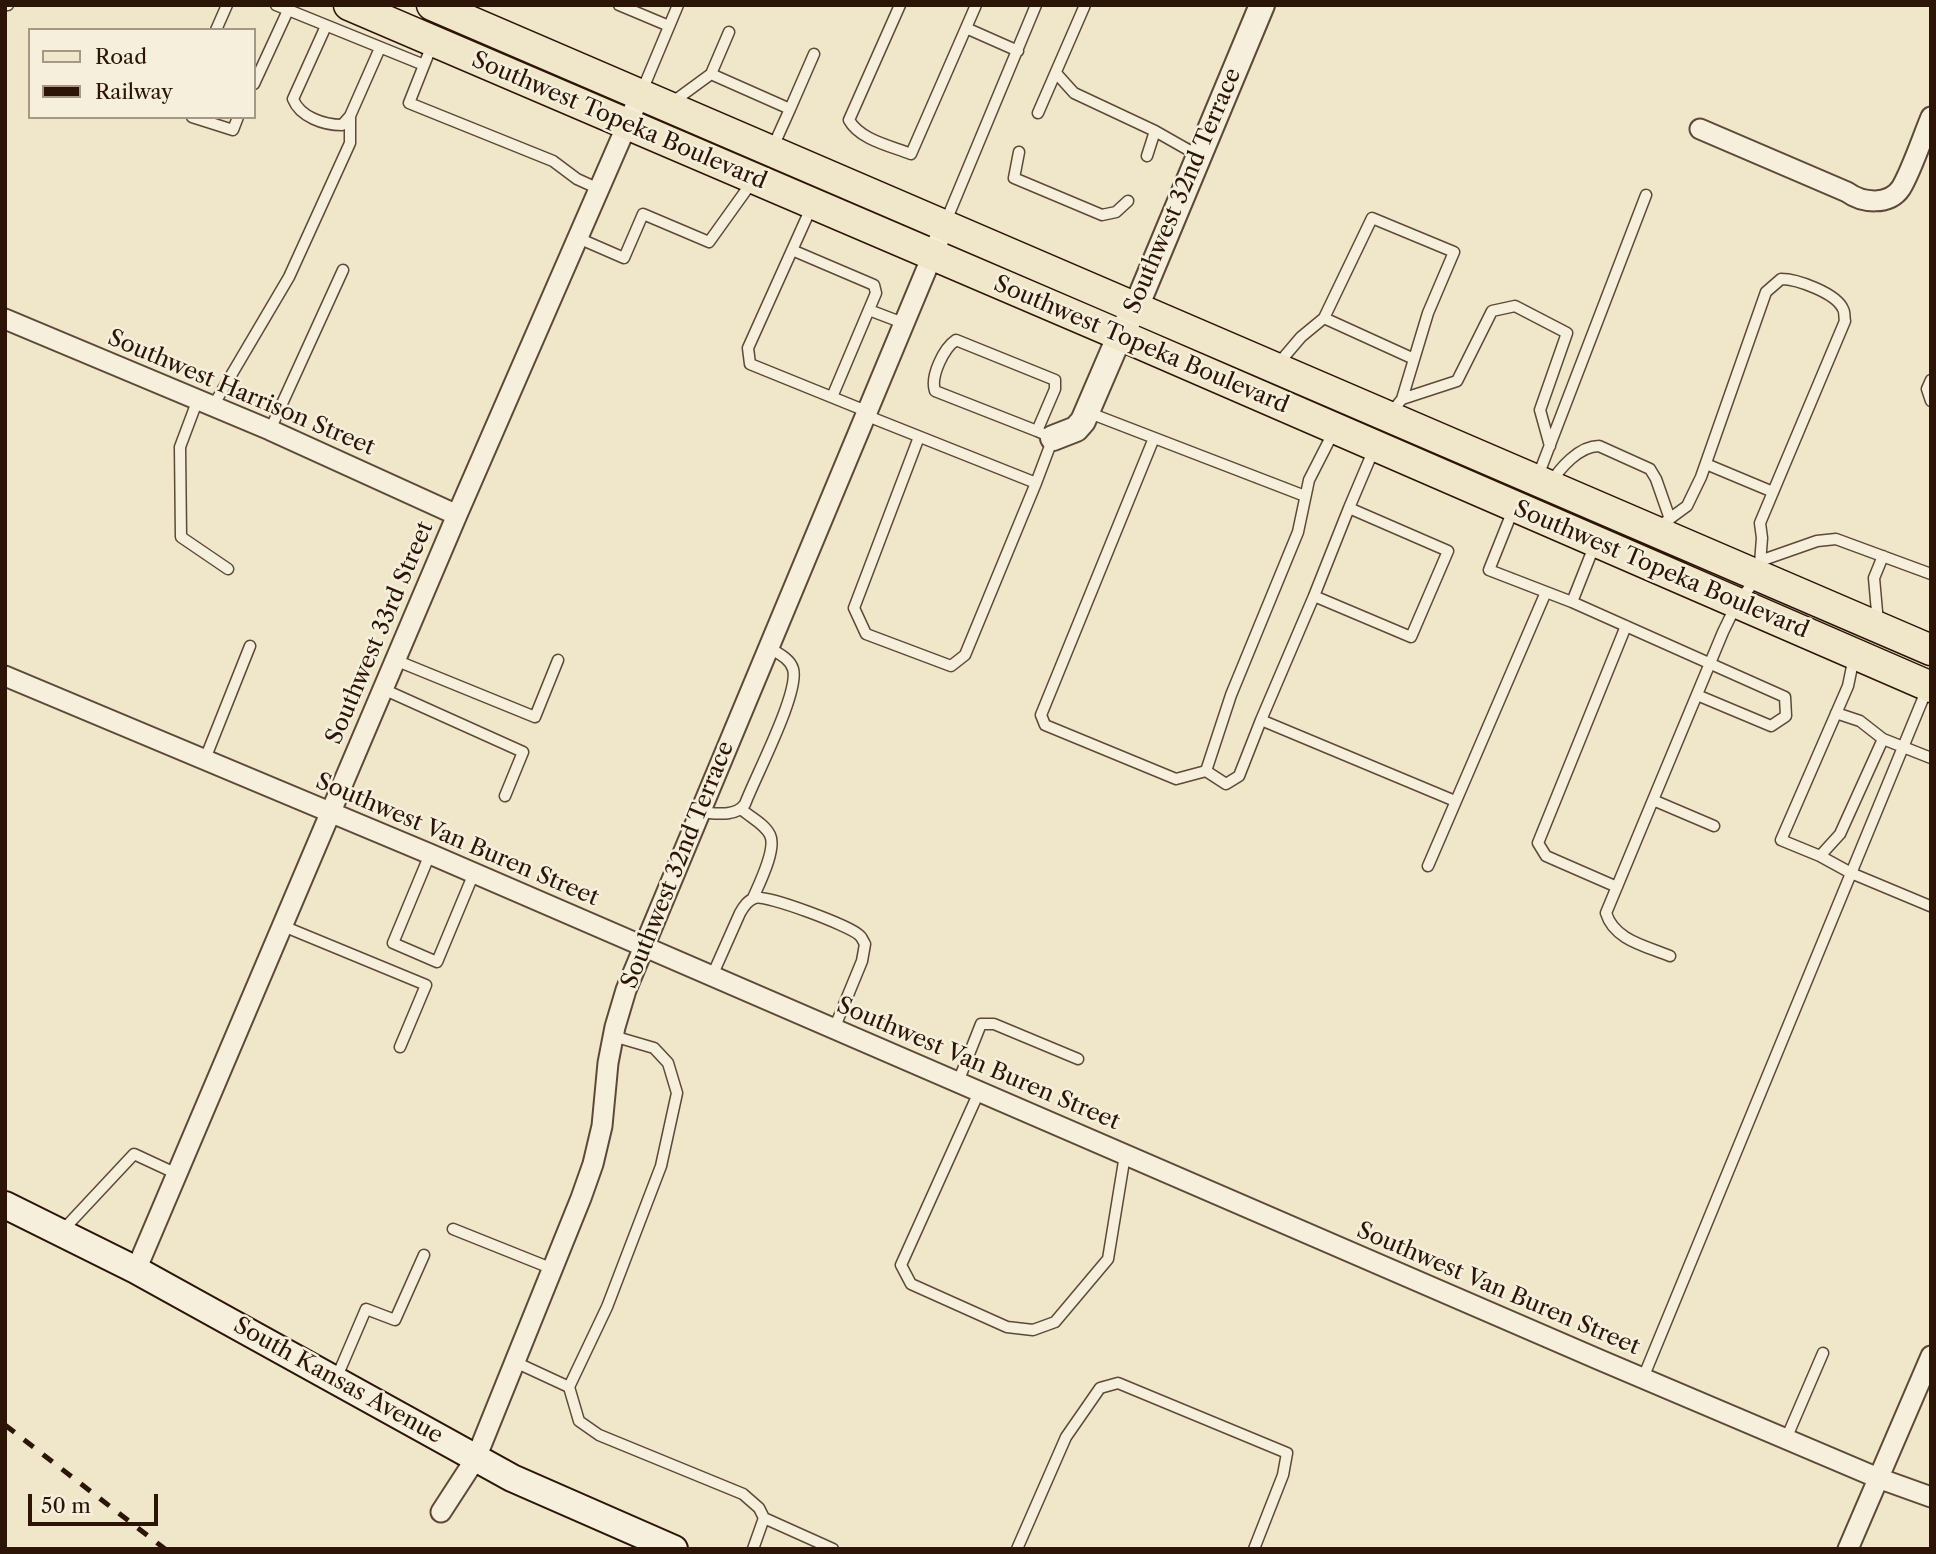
<!DOCTYPE html>
<html>
<head>
<meta charset="utf-8">
<style>
  body { margin:0 }
  #map { position:relative; width:1936px; height:1554px; overflow:hidden; background:#f0e6c9; font-family:"Libre Caslon Text",serif }
  canvas { display:block }
  .frame { position:absolute; inset:0; border:7px solid #2c1506; pointer-events:none }
  .legend { position:absolute; left:28px; top:28px; width:228px; height:91px; box-sizing:border-box; background:#f5efdc; border:2px solid #a59886; margin:0; padding:9px 12px; list-style:none; font-size:21px; color:#2c1506 }
  .legend li { display:flex; align-items:center; gap:14px; height:35px }
  .legend b { width:35px; border:2px solid #a59886 }
  .scale { position:absolute; left:28px; top:1494px; width:130px; height:32px; box-sizing:border-box; border:4px solid #2c1506; border-top:0; padding-left:9px; font-size:21px; line-height:24px; white-space:nowrap; color:#2c1506; -webkit-text-stroke:5px #f5efdc; paint-order:stroke }
</style>
</head>
<body>
<div id="map">
<canvas width="1936" height="1554"></canvas>
<div class="frame"></div>
<ul class="legend">
<li><b style="height:9px;background:#f0e6c9"></b>Road</li>
<li><b style="height:9px;background:#2c1506"></b>Railway</li>
</ul>
<div class="scale">50 m</div>
</div>
<script>
const g = document.querySelector('canvas').getContext('2d');
g.lineJoin = 'round';
function stroke(path, color, width, dash) { g.strokeStyle = color; g.lineWidth = width; g.lineCap = dash ? 'butt' : 'round'; g.setLineDash(dash || []); g.stroke(path); }
function write(font, color, halo, rows, align = 'center') {
  g.font = font + ' "Libre Caslon Text",serif'; g.lineWidth = 5; g.setLineDash([]); g.textBaseline = 'middle'; g.strokeStyle = halo; g.fillStyle = color; for (const [text, x, y, turn = 0] of rows) {
    g.save(); g.translate(x, y); g.rotate((+turn || 0) * Math.PI / 180); g.textAlign = isNaN(turn) ? turn : align; if (halo) g.strokeText(text, 0, 0); g.fillText(text, 0, 0); g.restore();
  }
}
const service = new Path2D(`
  M5 5H8
  M276 5 424 65
  M619 5 669 26
  M900 5 849 120C860 140 891 146 911 154L966 28 1018 51
  M326 26 293 99C300 117 324 125 342 125L350 116 380 48
  M966 28 976 5
  M216 30 227 5
  M432 45 409 103 553 161 577 179 599 189
  M1056 73 1074 93 1155 131 1199 156
  M711 74 729 32
  M254 84 290 6
  M642 91 678 5
  M670 104 711 74 790 109 772 149
  M790 109 814 54
  M1038 113 1085 5
  M192 117 233 130 238 117
  M1019 152 1014 178 1102 215 1116 212 1128 201
  M1147 156 1155 131
  M811 208 748 348 750 364 866 411
  M946 221 1036 5
  M578 238 624 258 643 214 709 242 752 182
  M792 250 874 285 876 293 832 397
  M869 310 903 323
  M1324 318 1414 359
  M1278 364 1301 337 1324 318 1372 218 1454 252 1428 313 1402 399 1390 414
  M1931 380 1927 389 1931 401
  M198 399 180 447 181 537 228 569
  M1402 399 1457 381 1492 311 1515 306 1567 333 1540 410 1550 446
  M213 406 289 277 350 143V116
  M1087 412 1305 496
  M865 415 1036 483 965 655 951 666 866 634 854 608 919 437
  M270 430 343 270
  M1154 438 1041 715 1045 725 1176 779 1206 771
  M1374 449 1349 508 1448 551 1411 637 1314 596 1261 720 1455 801
  M1706 464 1773 492
  M1538 476 1646 195
  M1036 483 1053 438 1037 431 1055 389V380L956 340C944 348 930 376 935 391L1037 431
  M1550 484C1560 468 1579 446 1599 446L1650 469 1656 479 1670 519
  M1657 528 1687 506 1701 477 1766 292 1781 279C1797 279 1836 293 1843 309 1845 312 1844 317 1845 321L1760 523 1762 538 1759 576 1737 603 1723 632 1653 800 1714 826
  M1595 544 1572 602 1785 697 1786 716 1771 726 1697 695
  M1760 561 1817 541 1836 539 1931 574
  M1546 592 1572 602
  M1314 596 1349 508
  M1878 623 1874 578 1883 556
  M1854 657 1848 686 1781 840 1820 856 1840 834 1883 739 1931 758
  M395 660 535 717 558 660
  M383 689 523 752 505 796
  M1836 713 1860 721 1883 739
  M1261 720 1239 776 1226 784 1206 771 1231 695 1298 532 1309 480 1333 433
  M205 759 250 646
  M1653 800 1606 913C1614 940 1646 946 1670 956
  M741 809C750 817 765 824 770 835 777 849 759 884 753 898
  M699 812C714 813 735 818 745 804 755 777 800 692 793 669 790 658 777 653 768 647
  M430 854 393 943 437 962 474 873
  M1820 856 1851 873 1930 906
  M1428 866 1546 592 1489 570 1513 510
  M1617 887 1546 856 1538 843 1626 626
  M283 926 426 985 400 1047
  M712 976 740 913C744 906 748 900 755 898 766 894 850 926 859 935 862 937 863 941 865 944L862 961 834 1029
  M958 1082 981 1024H994L1078 1059
  M979 1092 901 1265 911 1284 1007 1327 1033 1330 1055 1322 1108 1259 1125 1155
  M453 1229 553 1269
  M62 1231 134 1154 177 1174
  M515 1362 569 1387 579 1421 599 1435 743 1494 759 1508 764 1518 753 1549
  M1643 1378 1927 689
  M336 1379 366 1309 395 1320 424 1255
  M569 1387 607 1307 661 1166 677 1093 668 1063 654 1048 613 1036
  M1786 1439 1823 1353
  M764 1518 833 1549
  M1017 1549 1066 1437 1100 1388 1118 1383 1287 1453 1283 1475 1254 1549`);
const minor = new Path2D(`
  M1700 129 1847 192C1862 203 1889 206 1901 188 1911 172 1923 136 1931 117
  M5 319 270 430 457 515
  M5 676 430 854 1600 1360 1878 1478 1931 1497
  M136 1270 457 515 640 95
  M441 1512 476 1458 581 1198 593 1164 602 1126 608 1063 615 1027 626 990 945 225
  M1848 1549 1931 1356`);
const tertiary = new Path2D(`
  M1053 438 1076 429 1083 421 1120 335 1136 307 1262 5`);
const secondary = new Path2D(`
  M5 1205 136 1270 512 1478 674 1549`);
const primary = new Path2D(`
  M349 5 1120 335 1931 687
  M432 5 1931 650`);
const rail = new Path2D(`
  M5 1425 165 1549`);
const streetNames = [
  ["Southwest Topeka Boulevard",619,121,23],
  ["Southwest 32nd Terrace",1183,191,-67],
  ["Southwest Topeka Boulevard",1141,345,23],
  ["Southwest Harrison Street",241,393,23],
  ["Southwest Topeka Boulevard",1661,570,23],
  ["Southwest 33rd Street",380,633,-67],
  ["Southwest Van Buren Street",457,840,23],
  ["Southwest 32nd Terrace",678,865,-68],
  ["Southwest Van Buren Street",978,1064,23],
  ["Southwest Van Buren Street",1498,1289,23],
  ["South Kansas Avenue",338,1381,29]
];
stroke(service, '#5d4937', 13);
stroke(minor, '#5d4937', 23);
stroke(tertiary, '#5d4937', 28);
stroke(secondary, '#2c1506', 30);
stroke(primary, '#2c1506', 33);
stroke(service, '#f5efdc', 10);
stroke(minor, '#f5efdc', 19);
stroke(tertiary, '#f5efdc', 24);
stroke(secondary, '#f5efdc', 26);
stroke(primary, '#f0e6c9', 30);
stroke(rail, '#2c1506', 5, [12, 12]);
write('23px', '#2c1506', '#f5efdc', streetNames);
</script>
</body>
</html>
